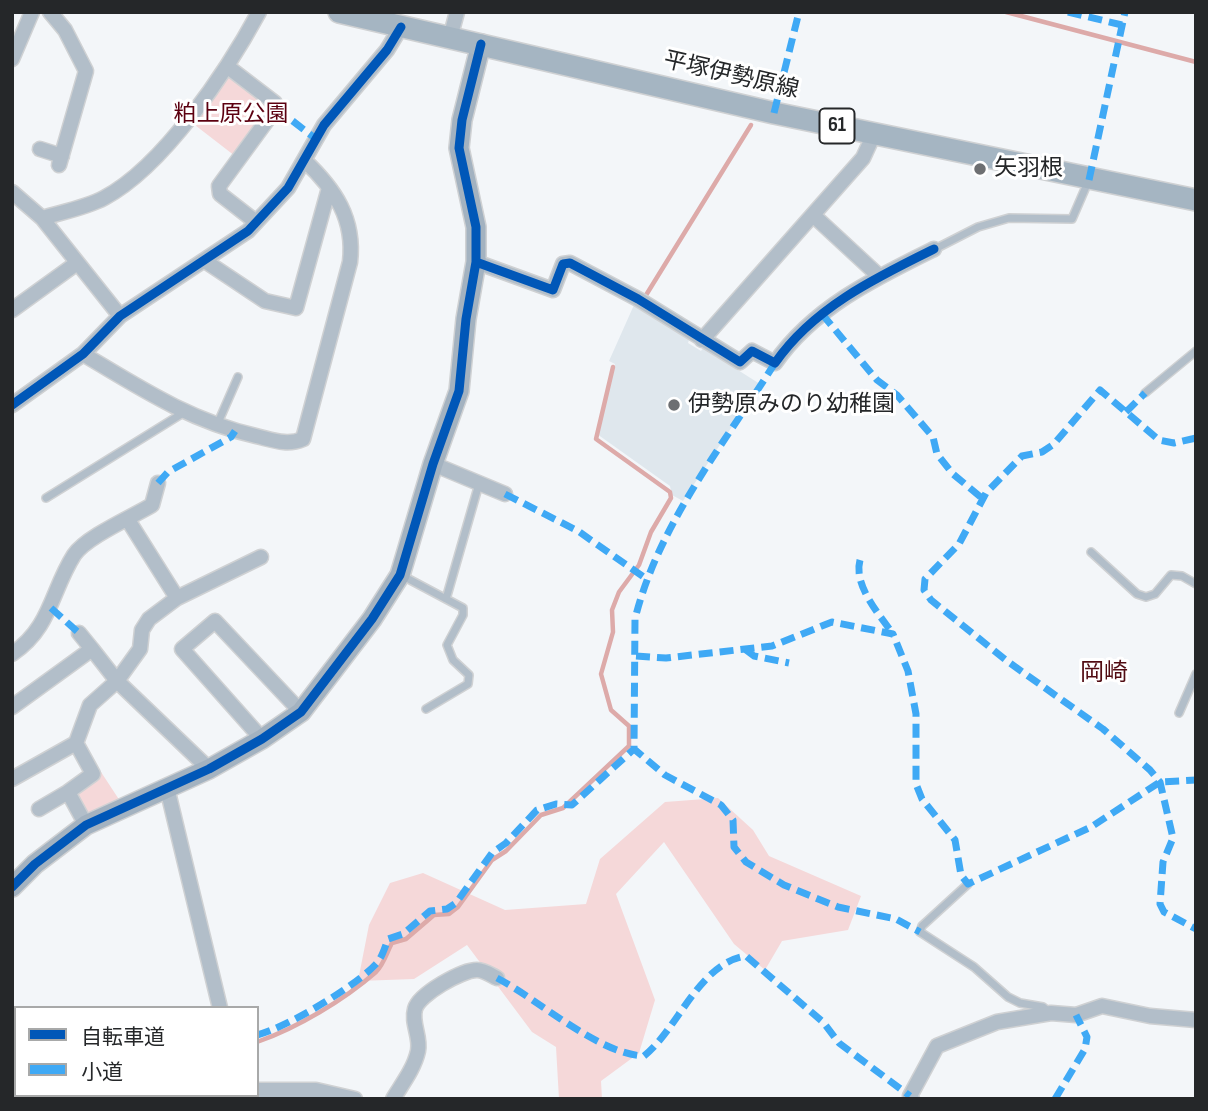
<!DOCTYPE html>
<html>
<head>
<meta charset="utf-8">
<style>
  body { margin:0 }
  #map { position:relative; width:1208px; height:1111px; overflow:hidden; background:#f3f6f9; font-family:"Sofia Sans Condensed","Noto Sans JP",sans-serif }
  canvas { display:block }
  .frame { position:absolute; inset:0; border:14px solid #252729; pointer-events:none }
  .legend { position:absolute; left:14px; top:1006px; width:245px; height:91px; box-sizing:border-box; background:#fff; border:2px solid #a8a9a9; margin:0; padding:9px 12px; list-style:none; font-size:21px; color:#252729 }
  .legend li { display:flex; align-items:center; gap:14px; height:35px }
  .legend b { width:35px; border:2px solid #a8a9a9 }
</style>
</head>
<body>
<div id="map">
<canvas width="1208" height="1111"></canvas>
<div class="frame"></div>
<ul class="legend">
<li><b style="height:9px;background:#0057b8"></b>自転車道</li>
<li><b style="height:9px;background:#3fa9f5"></b>小道</li>
</ul>
</div>
<script>
const g = document.querySelector('canvas').getContext('2d');
g.lineJoin = 'round';
function fill(path, color) { g.fillStyle = color; g.fill(path, 'evenodd'); }
function stroke(path, color, width, dash) { g.strokeStyle = color; g.lineWidth = width; g.lineCap = dash ? 'butt' : 'round'; g.setLineDash(dash || []); g.stroke(path); }
function write(font, color, halo, rows, align = 'center') {
  g.font = font + ' "Sofia Sans Condensed","Noto Sans JP",sans-serif'; g.lineWidth = 6; g.setLineDash([]); g.textBaseline = 'middle'; g.strokeStyle = halo; g.fillStyle = color; for (const [text, x, y, turn = 0] of rows) {
    g.save(); g.translate(x, y); g.rotate((+turn || 0) * Math.PI / 180); g.textAlign = isNaN(turn) ? turn : align; if (halo) g.strokeText(text, 0, 0); g.fillText(text, 0, 0); g.restore();
  }
}
const built = new Path2D(`
  M634 305 689 340 688 343 701 351 703 348 760 384 683 501 672 495 670 486 597 434 615 364 609 361Z`);
const green = new Path2D(`
  M232 77 269 104V112L235 156 191 122 224 78Z
  M101 772 120 801 87 819 74 795 75 789Z
  M718 798 753 830 769 856 861 896 848 930 782 941 765 970 734 944 664 842 616 894 655 1000 639 1053 601 1081 602 1099H559L556 1047 532 1032 467 945 414 979 358 981 369 925 390 883 423 873 505 910 586 904 600 859 665 802Z`);
const stream = new Path2D(`
  M1006 12 1196 62
  M643 300 751 125
  M257 1042C297 1028 344 1000 376 972 384 964 387 952 392 943L406 939 434 915 449 914 458 907 492 860 506 851 541 815 563 808 629 746V726L611 710 601 674 613 632 612 610 619 592 639 565 651 532 671 498 670 492 596 439 613 367
  M54 1099 61 1095`);
const lane = new Path2D(`
  M935 249 978 227 1009 218 1072 219 1088 182
  M1145 393 1196 351
  M217 425 238 377
  M46 498 183 413
  M1091 552 1137 594 1146 597 1155 594 1171 575 1182 576 1196 584
  M401 575 463 608V615L447 645 453 660 469 675 468 684 426 709
  M446 599 479 484
  M1179 713 1196 674
  M968 884 922 926 920 932 974 967 1008 997 1020 1003 1043 1007 1050 1013`);
const street = new Path2D(`
  M50 12 65 30 86 71 59 165
  M450 38 457 12
  M12 59 32 12
  M228 67 275 103 276 108 219 186 220 194 256 222
  M40 149 62 156
  M12 192 42 218 120 316
  M813 215 879 276
  M42 218C62 212 85 208 104 198 164 166 227 71 259 12
  M205 261 265 301 296 308 329 188
  M476 262 553 290 563 264 570 263 638 299 740 362 752 351 775 363C813 308 875 278 934 249
  M12 310 77 263
  M702 340 863 158 874 134
  M83 354C140 388 190 421 256 436 273 440 287 446 303 439L350 262C355 219 335 189 304 160
  M12 405 83 354 120 316 248 231 288 188 324 125 387 50 401 27
  M433 464 505 494
  M128 520 177 598
  M92 649 117 681 209 769
  M12 654C51 628 51 591 74 555 86 537 132 517 152 505L158 483
  M12 707 92 649 79 633
  M262 739 182 649 215 621 301 712
  M12 779 76 743
  M167 788 220 1008
  M39 809 68 792
  M86 825 68 792 93 774 76 743 90 705 117 681 140 649 142 630 149 619 177 598 261 557
  M257 1090H316L355 1099
  M190 1099 209 1095
  M393 1099C402 1084 414 1069 418 1051 421 1037 411 1023 415 1009 419 994 462 970 477 970 484 970 491 975 497 978
  M912 1099 910 1096 937 1046 997 1022 1051 1013 1076 1015 1102 1006 1150 1016 1196 1020`);
const secondary = new Path2D(`
  M12 887 35 864 86 825 209 769 262 739 301 712 372 619 400 575 433 464 459 391 466 319 476 262V227L459 148 462 120 481 44`);
const primary = new Path2D(`
  M339 12 774 113 1196 200`);
const quiet = new Path2D(`
  M1068 12 1122 25
  M276 108 316 139
  M774 113 799 12
  M1089 180 1125 12
  M822 314 877 380 897 395 933 437 937 454 953 474 983 499
  M775 363C724 444 658 525 635 619L634 749 665 775 721 805 733 820 734 847 746 862 784 885 838 907 896 919 920 932
  M1126 412 1145 393
  M1196 438 1174 443 1159 440 1100 390 1054 444 1042 452 1022 456 986 493 959 544 925 579 924 590 931 600 1007 661 1103 729 1150 770 1160 782 1173 838 1163 862 1160 904 1164 912 1196 929
  M158 483 168 472 231 437 235 431
  M505 494 578 531 648 580
  M860 560C853 585 879 614 893 634
  M51 608 79 633
  M746 650 754 656 789 663
  M636 656 666 658 772 646 832 622 893 634 908 671 916 714V784L922 799 955 840 961 875 968 884 1091 827 1160 782 1196 780
  M497 978C539 1000 598 1054 644 1056 678 1029 699 963 746 956L823 1022 839 1043 910 1096
  M257 1035C286 1028 356 986 376 964 382 958 385 947 388 939L403 934 430 911 447 909 456 903 492 853 506 843 537 810 556 804 572 805 634 749
  M39 1099 47 1095
  M206 1099V1096
  M1055 1099 1085 1049 1087 1037 1076 1015`);
const cycleway = new Path2D(`
  M476 262 553 290 563 264 570 263 638 299 740 362 752 351 775 363C813 308 875 278 934 249
  M12 405 83 354 120 316 248 231 288 188 324 125 387 50 401 27
  M12 887 35 864 86 825 209 769 262 739 301 712 372 619 400 575 433 464 459 391 466 319 476 262V227L459 148 462 120 481 44`);
const markers = [
  [980,169,7,"#6d6f72"],
  [674,405,7,"#6d6f72"]
];
const shields = [
  [837,126,35]
];
const shieldNames = [
  ["61",837,126]
];
const streetNames = [
  ["平塚伊勢原線",731,76,13]
];
const parkNames = [
  ["粕上原公園",231,115]
];
const poiNames = [
  ["矢羽根",994,169],
  ["伊勢原みのり幼稚園",688,405]
];
const neighbourhoodNames = [
  ["岡崎",1104,674]
];
fill(built, '#dfe7ed');
fill(green, '#f5d8d9');
stroke(stream, '#ddaaa9', 4.5);
stroke(lane, '#cfd1d3', 10);
stroke(street, '#cfd1d3', 17);
stroke(secondary, '#cfd1d3', 22);
stroke(primary, '#cfd1d3', 24);
stroke(lane, '#b2bec9', 7);
stroke(street, '#b2bec9', 14);
stroke(secondary, '#a3b2c0', 19);
stroke(primary, '#a5b5c2', 21);
stroke(quiet, '#3fa9f5', 7, [14, 7]);
stroke(cycleway, '#0057b8', 9);
for (const [x, y, r, color] of markers) { const dot = new Path2D(); dot.arc(x, y, r, 0, 2 * Math.PI); g.fillStyle = color; g.fill(dot); stroke(dot, '#fff', 2.5); }
for (const [x, y, w] of shields) { const box = new Path2D(); box.roundRect(x - w / 2, y - 17.5, w, 35, 5); g.fillStyle = '#fff'; g.fill(box); stroke(box, '#252729', 2); }
write('bold 21px', '#252729', null, shieldNames);
write('23px', '#252729', '#fff', streetNames);
write('23px', '#5c0010', '#fff', parkNames);
write('23px', '#252729', '#fff', poiNames, 'left');
write('24px', '#510b12', '#fff', neighbourhoodNames);
</script>
</body>
</html>
